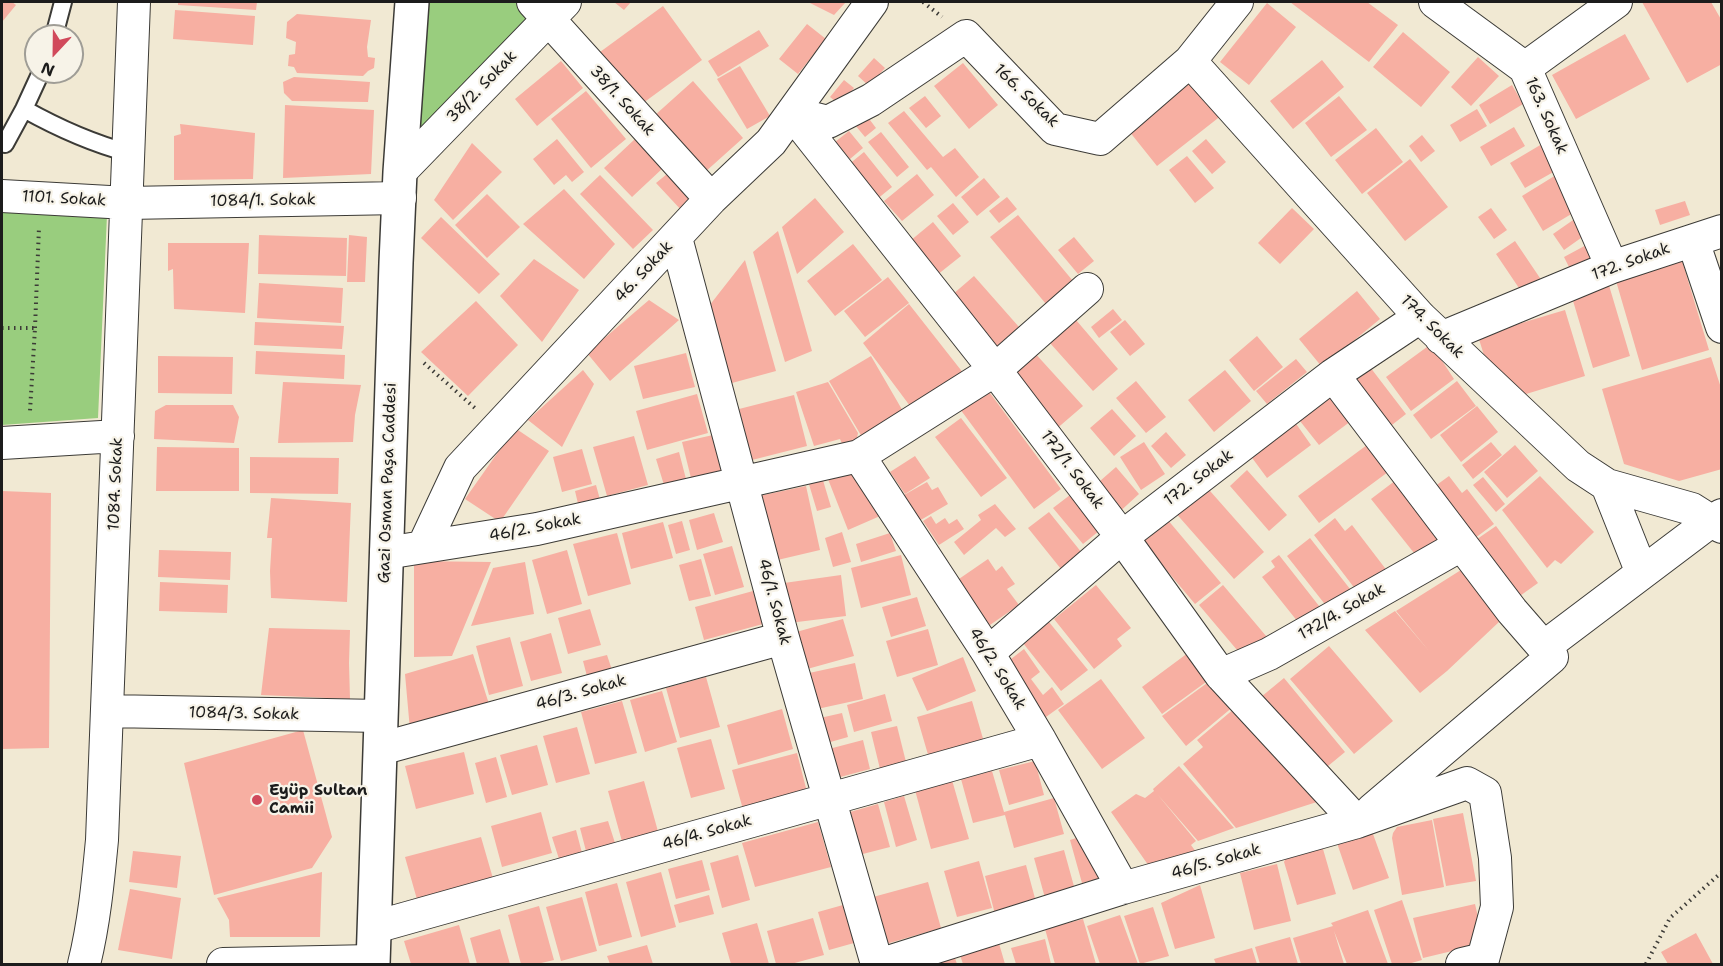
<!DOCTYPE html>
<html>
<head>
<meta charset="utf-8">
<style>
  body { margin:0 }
  #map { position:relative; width:1723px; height:966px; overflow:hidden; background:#f1e9d3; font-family:"Shantell Sans",sans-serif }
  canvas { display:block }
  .frame { position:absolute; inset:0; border:3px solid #1c1c1c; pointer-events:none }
  .north { position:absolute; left:24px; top:24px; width:60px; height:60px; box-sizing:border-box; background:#f7f3e8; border:2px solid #9f9d96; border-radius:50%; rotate:202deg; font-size:16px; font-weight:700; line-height:24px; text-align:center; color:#1c1c1c }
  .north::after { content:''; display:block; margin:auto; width:21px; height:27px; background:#d1495b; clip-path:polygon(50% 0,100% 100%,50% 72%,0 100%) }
</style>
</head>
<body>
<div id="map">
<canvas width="1723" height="966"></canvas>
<div class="frame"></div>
<div class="north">N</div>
</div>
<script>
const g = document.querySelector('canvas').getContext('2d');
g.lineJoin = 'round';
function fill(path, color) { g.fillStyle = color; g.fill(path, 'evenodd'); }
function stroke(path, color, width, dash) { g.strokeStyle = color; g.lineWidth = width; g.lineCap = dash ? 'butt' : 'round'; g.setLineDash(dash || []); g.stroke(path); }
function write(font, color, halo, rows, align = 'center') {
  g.font = font + ' "Shantell Sans",sans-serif'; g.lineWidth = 4.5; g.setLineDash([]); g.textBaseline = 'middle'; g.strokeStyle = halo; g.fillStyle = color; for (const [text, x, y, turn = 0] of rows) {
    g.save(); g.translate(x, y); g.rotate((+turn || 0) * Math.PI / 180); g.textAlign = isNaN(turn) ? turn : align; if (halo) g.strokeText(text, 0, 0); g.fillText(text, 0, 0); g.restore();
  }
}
const green = new Path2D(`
  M426 2H518L523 4 534 19 417 140Z
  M2 208 107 215 98 418 2 425Z`);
const building = new Path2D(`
  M2 2H12L16 5 2 22Z
  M178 2H257L256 10 178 5Z
  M614 2H631L624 10Z
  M808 2H846L834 15Z
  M1290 2H1367L1398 25 1369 62Z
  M1642 2H1711L1722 21V64L1687 83Z
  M1267 3 1296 27 1249 85 1220 62Z
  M663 6 702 60 639 106 600 52Z
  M175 10 255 16 253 45 173 39Z
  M297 14 371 20 367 47 368 57 375 58 374 68 368 71 363 76 297 73 294 67 288 66 289 55 295 54 296 42 286 38 287 22Z
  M807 24 826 39 798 74 779 59Z
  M759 30 769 46 718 77 708 61Z
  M1403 32 1450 72 1421 107 1373 67Z
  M1625 34 1650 79 1576 119 1552 75Z
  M1478 57 1499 76 1471 106 1451 87Z
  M874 58 885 68 869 86 858 76Z
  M1322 60 1344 87 1293 129 1270 101Z
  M561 61 583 88 537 126 515 99Z
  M963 63 998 105 969 129 934 86Z
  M740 66 770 116 747 129 717 79Z
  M294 77 370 82 368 102 292 101 284 93 283 82Z
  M844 80 854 88 840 105 830 97Z
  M1193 80 1222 115 1157 166 1129 131Z
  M693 81 743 138 704 173 654 116Z
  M1512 85 1523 104 1490 124 1479 105Z
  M586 91 626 139 591 168 551 119Z
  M925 96 941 116 926 128 909 108Z
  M1339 96 1367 130 1331 157 1305 123Z
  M285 105 374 110 371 174 283 178Z
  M1477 109 1487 126 1460 142 1450 125Z
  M904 111 943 157 955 148 979 177 956 197 931 167 927 170 888 123Z
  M867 116 876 128 865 137 855 125Z
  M180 124 255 133 253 179 174 180V136L181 134Z
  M1514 127 1525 146 1491 166 1480 147Z
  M1376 128 1403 162 1362 194 1335 160Z
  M849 131 863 148 850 159 835 142Z
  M881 132 909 167 897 177 868 142Z
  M1422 135 1435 151 1421 162 1409 146Z
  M557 139 584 172 572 182 566 175 554 185 533 159Z
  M635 139 663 168 632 197 604 168Z
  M1206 139 1226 162 1212 174 1192 151Z
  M472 143 502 172 453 220 434 200Z
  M1542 144 1557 170 1525 188 1510 163Z
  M864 152 892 187 871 204 842 170Z
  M1187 156 1214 188 1195 203 1169 170Z
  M1410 159 1448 207 1405 241 1367 193Z
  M667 174 693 203 683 212 656 183Z
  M917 174 934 195 902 221 884 201Z
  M600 175 653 230 633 249 580 194Z
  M1556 175 1578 210 1543 231 1522 196Z
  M984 178 1000 197 977 216 961 197Z
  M564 189 615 244 584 279 523 224Z
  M487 194 520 227 487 258 455 225Z
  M1007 197 1017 209 999 223 989 211Z
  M815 198 844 232 797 274 782 227Z
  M1685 201 1690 215 1660 225 1655 210Z
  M953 203 969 222 953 235 937 216Z
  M1292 208 1314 229 1280 264 1258 243Z
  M1491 208 1507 230 1494 239 1478 217Z
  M1018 215 1073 281 1046 304 990 237Z
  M441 217 500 274 479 294 421 238Z
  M1576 218 1588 233 1564 250 1553 234Z
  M933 222 961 256 932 279 904 246Z
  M778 231 812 351 785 362 753 252Z
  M259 235 347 238 346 276 258 274Z
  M349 235 367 237 365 282H347Z
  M1074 237 1094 261 1078 274 1058 250Z
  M1515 241 1542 281 1523 294 1496 254Z
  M168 243H249L245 313 174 309 173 269 168 271Z
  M1590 243 1599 260 1572 273 1564 257Z
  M853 244 882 280 835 316 807 281Z
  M1680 254 1709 350 1642 370 1614 274Z
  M534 259 579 290 542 342 500 296Z
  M745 260 776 371 732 383 709 306Z
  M974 276 1019 327 990 352 945 301Z
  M888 277 909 303 865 337 844 311Z
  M1608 282 1630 356 1593 368 1571 294Z
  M259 283 343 288 341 323 257 318Z
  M1357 291 1380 319 1322 367 1299 339Z
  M649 300 679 320 610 381 587 353Z
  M476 301 518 345 468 396 421 352Z
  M909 304 964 374 913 410 863 343Z
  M1113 309 1122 320 1099 338 1091 327Z
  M1565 310 1585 376 1513 398 1492 381 1478 336Z
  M1076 320 1118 369 1093 391 1050 343Z
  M1125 320 1145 344 1130 356 1110 332Z
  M255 322 344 326 342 349 254 345Z
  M1257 336 1283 367 1254 391 1229 360Z
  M1431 344 1454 379 1411 411 1386 377Z
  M256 351 345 355 344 379 255 374Z
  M1033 351 1083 406 1054 431 1005 376Z
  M686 353 695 387 643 399 634 366Z
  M158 356 233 357 232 394 158 393Z
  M871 356 904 413 862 437 829 381Z
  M1711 357 1722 391V469L1679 481 1624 464 1602 389Z
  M1296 359 1307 372 1267 404 1256 391Z
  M1370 367 1406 414 1388 428 1353 381Z
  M583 370 594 384 562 447 528 420Z
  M1225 370 1251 401 1214 432 1188 400Z
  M1136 381 1166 417 1146 433 1116 398Z
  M1457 381 1476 406 1431 439 1413 415Z
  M283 382 361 385 355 415 353 442 278 443Z
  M828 382 858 433 856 443 843 446 840 439 814 446 796 392Z
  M987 389 1061 489 1034 509 960 409Z
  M1328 391 1351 421 1319 445 1296 416Z
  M697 394 708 433 647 450 636 411Z
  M794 395 807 446 752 460 739 409Z
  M166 405H233L239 417 234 443 154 439 155 411Z
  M1477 406 1498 432 1461 462 1440 435Z
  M1112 409 1136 436 1114 456 1090 428Z
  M961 418 1007 478 981 497 935 437Z
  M1292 418 1311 445 1267 478 1247 451Z
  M515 428 549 451 500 522 465 499Z
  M1166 432 1186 455 1171 468 1151 446Z
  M713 435 721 471 691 478 682 442Z
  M634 436 648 485 607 496 593 447Z
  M1144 442 1165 474 1141 490 1120 457Z
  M1491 442 1502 455 1473 479 1462 465Z
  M1367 445 1388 472 1319 523 1298 496Z
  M1515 445 1538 471 1507 498 1484 472Z
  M157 447 239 448V491H156Z
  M582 449 592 484 562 492 553 457Z
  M679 452 686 479 664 485 656 459Z
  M915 456 930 478 905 494 890 472Z
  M250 457 339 458 338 494 250 493Z
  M858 467 887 513 848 530 826 474Z
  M1116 467 1139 494 1116 515 1092 488Z
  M1247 470 1287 515 1269 531 1230 486Z
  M1449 476 1462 493 1467 489 1494 524 1467 544 1427 492Z
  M1540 476 1594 532 1561 564 1555 560 1547 568 1502 510Z
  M822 477 831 507 817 511 808 481Z
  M1400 477 1451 541 1422 563 1371 499Z
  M1483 477 1505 504 1496 512 1473 485Z
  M927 482 932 490 938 487 948 504 919 521 904 495Z
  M1203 483 1264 552 1234 579 1173 510Z
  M596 485 602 507 580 512 575 491Z
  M806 486 820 550 769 562 754 497Z
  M2 491 51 493 49 748 2 749Z
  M1070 495 1099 531 1083 544 1053 508Z
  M271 498 351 503 347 602 271 598 270 571 272 538H267Z
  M995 504 1016 529 1005 537 996 528 964 555 954 542 981 520 978 515Z
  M1049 512 1082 553 1061 569 1028 528Z
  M714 513 723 542 697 550 689 520Z
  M931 516 936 524 945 518 949 524 957 519 964 529 939 545 923 521Z
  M1335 518 1345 531 1352 525 1388 572 1359 594 1314 535Z
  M1167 519 1221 583 1195 604 1142 541Z
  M682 521 690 550 676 554 668 525Z
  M663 522 673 558 631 569 622 533Z
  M1496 526 1538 583 1510 603 1467 546Z
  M842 532 851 562 833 567 825 538Z
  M617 533 631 584 588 596 573 544Z
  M890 533 896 551 861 562 856 544Z
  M1310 538 1354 594 1331 612 1287 556Z
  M732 546 744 587 715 595 703 554Z
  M159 550 231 552 230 580 158 577Z
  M567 550 582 604 547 614 532 560Z
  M901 555 911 595 861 608 851 568Z
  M1279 555 1323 611 1302 627 1262 577 1275 567 1271 561Z
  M701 559 711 596 689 601 679 565Z
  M988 559 996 571 1002 566 1015 584 1007 589 1019 605 987 627 956 581Z
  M414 561 491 562 452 656 414 657Z
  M525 562 534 614 471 626 493 568Z
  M1461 570 1500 621 1447 671 1420 693 1365 630 1395 611 1429 651 1396 611Z
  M841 575 846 616 789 623 784 583Z
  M160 582 228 585 227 613 159 611Z
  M1096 585 1131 628 1117 639 1122 646 1094 669 1054 619Z
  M1223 585 1272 643 1248 663 1199 605Z
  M753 591 763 624 704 640 695 607Z
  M917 597 926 626 891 637 882 607Z
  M590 609 601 645 568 654 558 618Z
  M843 619 854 656 800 671 789 634Z
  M1049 622 1088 670 1061 691 1023 643Z
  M269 628 350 630 349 663 350 699 261 695Z
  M928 629 938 665 897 677 886 641Z
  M551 633 562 673 531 681 520 642Z
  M510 637 523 686 489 695 476 646Z
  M1329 646 1393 721 1354 754 1290 679Z
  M1196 647 1217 674 1162 714 1142 687Z
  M1024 649 1040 672 1031 679 1043 695 1052 687 1064 704 1039 722 1002 666Z
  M473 654 489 704 410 730 405 674Z
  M607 655 613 673 588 680 583 661Z
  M963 657 976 691 927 711 912 678Z
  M855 663 863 699 808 711 800 675Z
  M1218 675 1240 701 1186 746 1162 716Z
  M706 677 720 727 680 738 666 688Z
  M1284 678 1345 752 1322 771 1261 697Z
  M1101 679 1145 738 1102 769 1058 710Z
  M662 691 677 742 645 752 630 700Z
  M885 694 892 721 854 732 847 705Z
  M622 701 637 753 595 764 581 712Z
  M972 701 984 742 929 758 917 717Z
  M1241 703 1323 800 1236 828 1183 764 1203 747 1197 740Z
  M782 709 793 749 738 765 727 725Z
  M842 713 848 737 827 743 820 718Z
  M897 726 906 762 880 769 871 732Z
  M577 727 590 774 556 783 543 736Z
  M303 730 332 837 312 868 214 895 184 763Z
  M711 739 725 789 691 798 677 748Z
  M863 740 870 769 833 779 825 750Z
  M537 745 548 785 512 795 500 755Z
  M464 752 474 794 416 809 405 766Z
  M797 753 808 796 744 813 732 770Z
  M496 757 507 797 486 803 475 763Z
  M1035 761 1044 795 1009 805 999 770Z
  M1179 766 1234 828 1198 841 1158 795 1196 841 1191 845 1196 852 1151 869 1111 812 1136 794 1145 798 1154 791 1153 789Z
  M992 771 1004 812 1054 798 1064 834 1014 848 1005 815 973 823 961 779Z
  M952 780 969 839 931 849 915 790Z
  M644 781 659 835 623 845 608 791Z
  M904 796 917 840 896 847 884 802Z
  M878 804 890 847 855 856 843 814Z
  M541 812 552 853 502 867 491 826Z
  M1463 813 1476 881 1446 886 1433 819Z
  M1432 820 1444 887 1402 895 1392 838 1393 833 1397 827Z
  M608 821 615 843 586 851 580 828Z
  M818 822 831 867 755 887 742 843Z
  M576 830 582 853 559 859 552 837Z
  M1361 831 1373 834 1389 878 1353 890 1338 846V839Z
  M1089 834 1101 878 1082 883 1070 840Z
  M481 837 494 882 418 903 405 857Z
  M1310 844 1323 849 1336 894 1297 905 1284 862 1289 851Z
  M1064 850 1075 890 1045 898 1034 858Z
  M133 851 181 856 177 888 129 882Z
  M738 855 750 900 722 908 710 863Z
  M702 860 710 890 676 899 668 869Z
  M979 861 992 908 957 917 944 871Z
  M1277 864 1291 921 1254 930 1240 873Z
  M1026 865 1036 902 995 914 985 876Z
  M322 872 320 937H230L229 920 217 898Z
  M661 872 676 927 641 937 626 882Z
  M928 882 941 928 886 944 873 897Z
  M617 883 632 937 599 946 585 892Z
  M1200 885 1215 938 1175 949 1161 903Z
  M130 889 181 898 172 959 118 950Z
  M709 895 714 914 679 923 674 905Z
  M582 897 597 951 561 961 546 907Z
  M1402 900 1422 960 1408 964H1392L1374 910Z
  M1475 904 1481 930 1473 946 1423 958 1413 918Z
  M843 905 854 943 829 950 818 912Z
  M539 906 554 960 537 964H521L508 915Z
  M1153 907 1169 956 1140 964 1124 916Z
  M1368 910 1388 964H1347L1334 931 1344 964H1301L1293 938 1333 926 1331 923Z
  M1120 915 1138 964H1100L1087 926Z
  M813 918 824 955 791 964H776L767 931Z
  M1083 919 1096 964H1055L1045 929Z
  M757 923 769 964H731L722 933Z
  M459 925 470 964H411L404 941Z
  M500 929 510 964H477L470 938Z
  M1696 933 1713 964H1668L1661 952Z
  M1290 937 1298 964H1260L1255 947Z
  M1045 939 1051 964H1016L1011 948Z
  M998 940 1005 964H963L959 952Z
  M647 945 653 964H610L607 956Z
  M1252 948 1257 964H1216L1214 959Z
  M954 955 957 964H922Z`);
const path = new Path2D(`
  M923 2 942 17
  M2 328H35L30 411
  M35 328 39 227
  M424 363 475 408
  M1646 964 1670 918 1722 872`);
const lane = new Path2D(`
  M54 36 63 2
  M24 109C58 128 91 143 129 153
  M5 144 24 109 41 72`);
const street = new Path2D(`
  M533 2 711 199
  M1435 2 1525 68 1612 267
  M1190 61 1420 317 1578 466 1607 485 1692 509 1711 521 1722 515
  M1525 68 1616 2
  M792 113 995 370 1122 537 1221 675 1357 822
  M792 113 828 122 871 100 966 36 1055 129 1100 139 1190 61 1237 2
  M400 172 565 2
  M2 196 127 203 400 198
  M676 238 783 638 877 964
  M1693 241 1722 327
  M1441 338 1612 267 1722 231
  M1333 375 1512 611 1552 657 1372 810
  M2 443 118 436
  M859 456 988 653 1040 740 1123 888
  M1607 485 1642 573
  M423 547 460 468 711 199 771 142 872 2
  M386 553 537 529 859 456 995 370 1087 289
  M1544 647 1711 521 1722 527
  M988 653 1122 537 1333 375 1420 317
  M1221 675 1269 654 1461 545
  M107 711 381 716
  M380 749 783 638
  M375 927 1040 740
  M84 964C94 924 98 882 102 840L134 2
  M223 964 373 961
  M882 964 1123 888 1357 822 1467 783 1485 793 1495 858 1497 907 1483 959 1462 964`);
const secondary = new Path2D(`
  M373 964 396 263 400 172 412 2`);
const markers = [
  [257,800,6,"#d1495b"]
];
const streetNames = [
  ["38/2. Sokak",482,87,-46],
  ["166. Sokak",1026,96,44],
  ["38/1. Sokak",622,101,48],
  ["163. Sokak",1546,116,66],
  ["1101. Sokak",64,199,3],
  ["1084/1. Sokak",263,201,-1],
  ["172. Sokak",1631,262,-20],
  ["46. Sokak",644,272,-47],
  ["174. Sokak",1432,327,45],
  ["172/1. Sokak",1072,470,53],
  ["172. Sokak",1199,478,-37],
  ["Gazi Osman Paşa Caddesi",388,483,-88],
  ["1084. Sokak",116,484,-88],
  ["46/2. Sokak",535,528,-11],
  ["46/1. Sokak",774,602,75],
  ["172/4. Sokak",1342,612,-30],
  ["46/2. Sokak",997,669,58],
  ["46/3. Sokak",581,693,-16],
  ["1084/3. Sokak",244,714,1],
  ["46/4. Sokak",707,833,-16],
  ["46/5. Sokak",1216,862,-16]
];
const poiNames = [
  ["Eyüp Sultan",269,791],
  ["Camii",269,809]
];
fill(green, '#99cd7e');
fill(building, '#f7afa2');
stroke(lane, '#3c3b37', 20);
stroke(street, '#3c3b37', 34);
stroke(secondary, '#3c3b37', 36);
stroke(path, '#3c3b37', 4, [1.5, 4.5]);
stroke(lane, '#fff', 16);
stroke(street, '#fff', 32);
stroke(secondary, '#fff', 33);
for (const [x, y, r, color] of markers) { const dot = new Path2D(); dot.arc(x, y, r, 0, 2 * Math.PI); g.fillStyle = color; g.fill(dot); stroke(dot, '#f7f3e8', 2); }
write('16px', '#1c1c1c', '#f7f3e8', streetNames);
write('bold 16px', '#1c1c1c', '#f7f3e8', poiNames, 'left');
</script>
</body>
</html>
